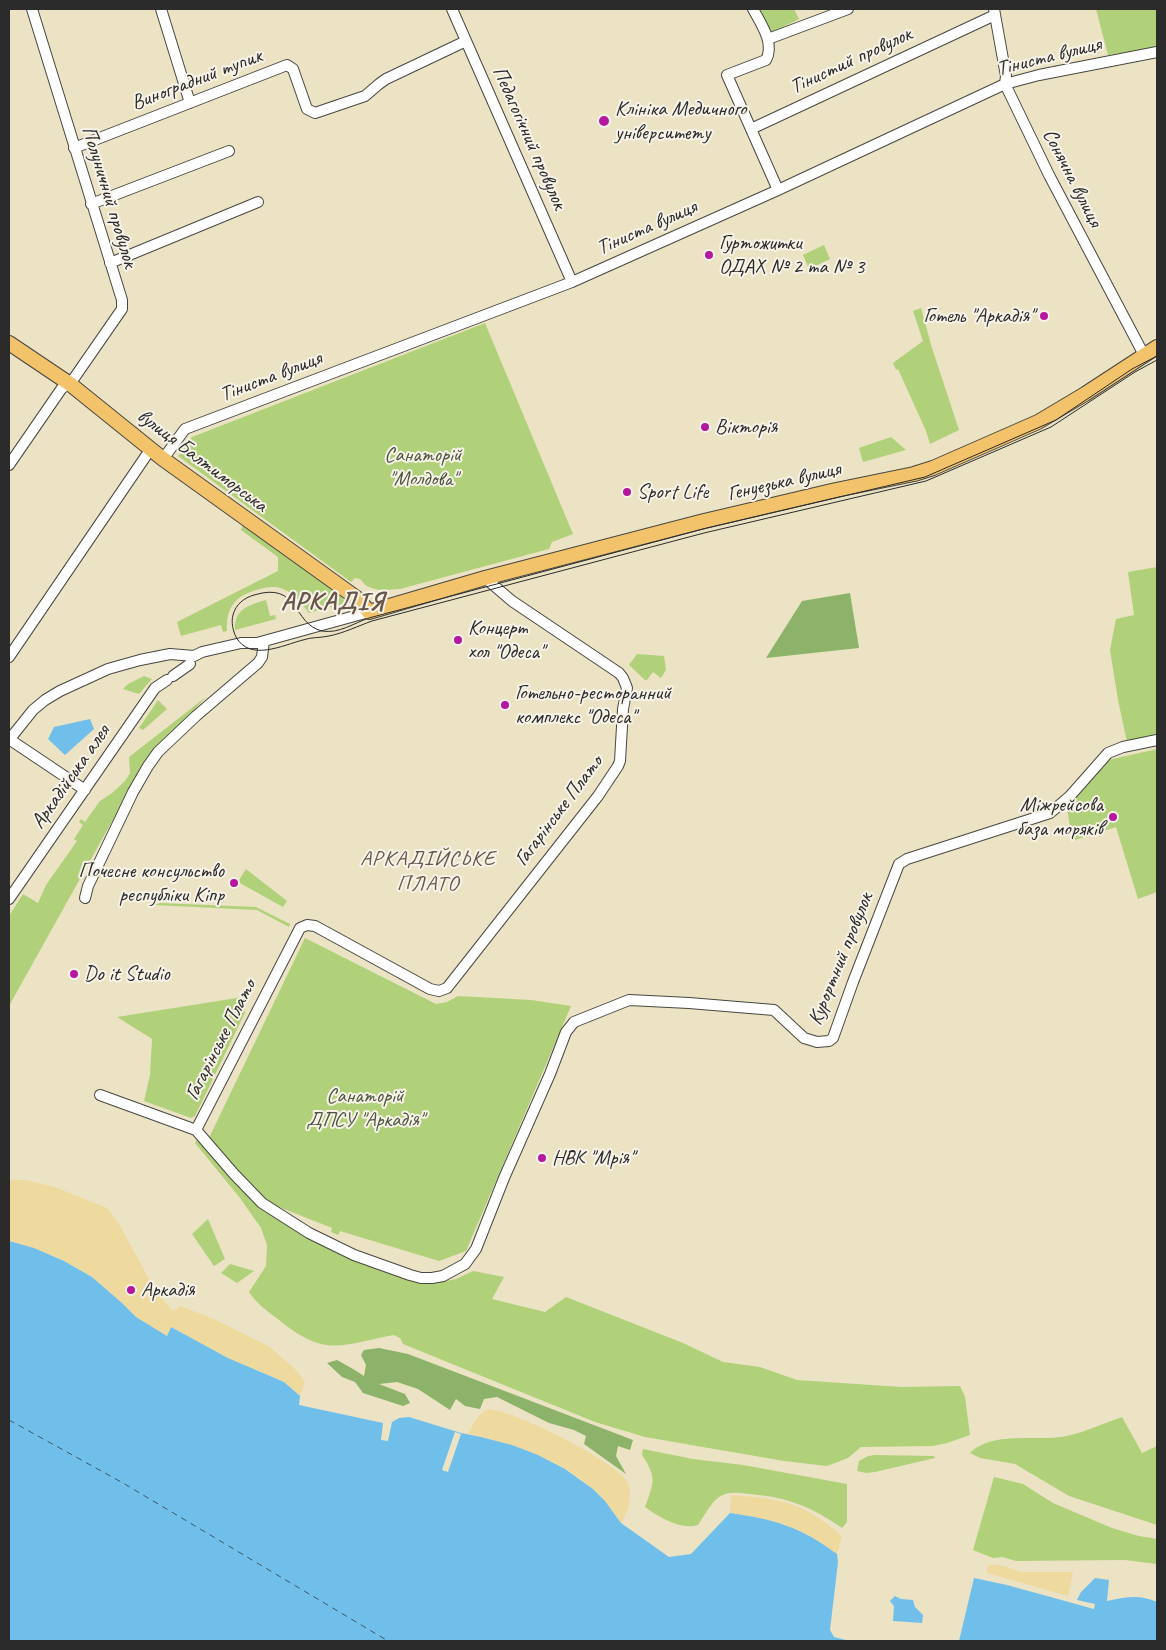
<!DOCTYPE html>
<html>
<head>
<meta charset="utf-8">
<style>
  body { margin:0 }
  #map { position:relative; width:1166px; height:1650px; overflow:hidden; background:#ebe3c4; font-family:Caveat,sans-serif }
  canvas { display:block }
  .frame { position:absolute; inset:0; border:10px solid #2b2b2b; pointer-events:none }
</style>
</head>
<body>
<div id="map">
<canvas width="1166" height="1650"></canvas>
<div class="frame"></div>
</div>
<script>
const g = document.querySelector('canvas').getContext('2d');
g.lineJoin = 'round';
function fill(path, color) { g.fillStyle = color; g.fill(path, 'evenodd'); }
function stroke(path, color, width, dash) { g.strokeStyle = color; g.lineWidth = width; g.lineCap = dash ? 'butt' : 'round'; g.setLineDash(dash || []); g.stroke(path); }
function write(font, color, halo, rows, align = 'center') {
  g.font = font + ' Caveat,sans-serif'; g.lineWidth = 4; g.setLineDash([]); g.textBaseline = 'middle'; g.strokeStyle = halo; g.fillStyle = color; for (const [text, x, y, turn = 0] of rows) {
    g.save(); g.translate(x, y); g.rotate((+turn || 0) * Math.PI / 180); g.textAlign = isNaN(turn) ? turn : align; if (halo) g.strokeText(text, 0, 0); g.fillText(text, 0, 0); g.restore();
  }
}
const green = new Path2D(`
  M757 9H794L799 19 769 34Z
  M1096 9H1157V47L1108 55Z
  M824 245 830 259 809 269 803 255Z
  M921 308 932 348 959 430 930 444 926 431 898 369 896 370 893 363 923 341 913 311Z
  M485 323 573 534 552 542 549 549 400 589C384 590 370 593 360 579L355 578 351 582 178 456 192 437Z
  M891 437 906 450 863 462 859 448Z
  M243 525 340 595 346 603 309 613C302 604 295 594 283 589 275 586 268 587 260 589 236 595 226 606 227 631L223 632 221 625 181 636 177 622 278 571V557L241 530Z
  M1157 567V735L1127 742 1118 700 1110 650 1116 619 1134 615 1128 572Z
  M266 600 270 616 275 615 276 619 235 630C234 609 249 605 266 600Z
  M637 654 664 656 666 670 661 678 653 672 647 680H645L629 665Z
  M144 676 152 679 139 694 123 689C129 682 137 680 144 676Z
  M206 697 152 755 139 773 9 1006V916L23 894 38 903 46 885 77 841 74 839 83 825 79 822 81 819 85 822 100 801 112 793 125 781 130 773 129 757Z
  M158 700 167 709 143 730 139 728Z
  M1157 749V892L1138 899 1116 827 1072 841 1067 807 1108 760Z
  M246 869 287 901 283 907 238 882Z
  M160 903 256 907 290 924 289 927 257 910 154 905Z
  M305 938 436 1004 447 1002 458 996 531 1000 571 1006 466 1251 439 1261 340 1231 338 1235 331 1232 332 1228 274 1205 270 1206 208 1140Z
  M243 997 245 1013 195 1116 191 1118 144 1101 150 1075 152 1039 117 1017Z
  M199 1136 231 1175 331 1247 367 1265 430 1284 456 1279 473 1271 504 1277 492 1299 545 1312 566 1297 683 1343 723 1362 760 1367 797 1380 901 1387 960 1386 965 1397 970 1435 947 1443 933 1446 861 1447 848 1458 827 1466 784 1461 645 1437 595 1422 403 1344 400 1338 394 1335C340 1345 326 1358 279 1320 267 1311 257 1304 249 1292L266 1266 267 1245 261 1228 240 1198 195 1143Z
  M208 1219 225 1259 214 1266 192 1234Z
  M230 1264 254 1271 237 1283 221 1273Z
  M1122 1417 1142 1453 1157 1446V1525L1069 1496 1015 1464 980 1458 970 1453C993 1430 1038 1442 1067 1436 1086 1432 1104 1423 1122 1417Z
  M643 1449 693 1459 743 1465 847 1484V1522L842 1528C810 1506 787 1497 749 1494 739 1493 728 1491 719 1497 710 1504 704 1516 698 1525 681 1530 660 1518 645 1507 654 1483 657 1477 642 1455Z
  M875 1455 934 1456 935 1458 875 1472 866 1473 857 1471 859 1461 868 1456Z
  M994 1477 1023 1484 1053 1503 1112 1528 1139 1536 1157 1539V1564L1125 1560 1016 1561 1002 1557 993 1558 973 1550Z`);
const forest = new Path2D(`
  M850 593 859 648 766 658 802 601Z
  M379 1348 408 1354 633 1440 630 1450 618 1446 616 1456 626 1474 584 1444 586 1436 574 1430 549 1423 497 1397 484 1399 480 1409 465 1406 456 1399 450 1410 418 1389 397 1382 379 1384 405 1394 410 1403 403 1406 363 1393 355 1382 342 1377 327 1363 337 1360 353 1369 364 1376 366 1365 361 1355 364 1350Z`);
const sand = new Path2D(`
  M9 1180H25L55 1187 107 1208 118 1222 156 1292 173 1311 181 1306 216 1320 270 1347 295 1369 305 1382 300 1396 284 1382 228 1358 171 1327 167 1336 136 1317 122 1303 92 1277 64 1261 34 1248 9 1241Z
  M489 1409C514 1411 617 1461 628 1483 633 1495 628 1513 621 1523 613 1511 605 1500 594 1490 562 1460 510 1442 468 1434 473 1424 478 1413 489 1409Z
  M731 1495C781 1499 803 1502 842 1536L837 1554C801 1527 774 1519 730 1513Z
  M988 1565H1000L1021 1572H1073L1068 1596 987 1573Z`);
const water = new Path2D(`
  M90 719 94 729 65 755 48 739 54 727Z
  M9 1241 34 1248 64 1261 92 1277 122 1303 136 1317 167 1336 171 1327 228 1358 284 1382 300 1396 299 1405 383 1423 381 1440 388 1441 392 1422 399 1418 409 1417 461 1433 481 1437 512 1445 538 1455 565 1469 593 1489 605 1501 621 1523 669 1557 691 1554 730 1513C774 1519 801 1527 837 1554L838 1562 830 1630 834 1637 850 1641H9Z
  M974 1578 1007 1585 1094 1609 1095 1604 1077 1600 1081 1592 1095 1578 1109 1580 1107 1601C1125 1597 1140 1594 1157 1602V1641H959Z
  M895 1596 901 1599 913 1600 915 1607 923 1615 922 1623 893 1621 894 1606 890 1601Z`);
const pier = new Path2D(`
  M455 1432 461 1434 448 1472 442 1470Z`);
const ferry = new Path2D(`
  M9 1420 123 1483 388 1641`);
const minor = new Path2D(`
  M161 9 190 103
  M452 9 572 282
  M753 9C761 24 775 43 766 60L727 75 778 190
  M994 9 1006 76 1005 84 1049 175 1144 355
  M768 39 848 9
  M751 129 995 15
  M74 148 287 65 293 69 307 109 315 113 365 96 379 84 386 79 466 41
  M91 204 229 151
  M110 263 258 202
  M163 459 185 429 572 282 778 190 1005 84 1039 75 1157 52
  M9 465 62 388 70 384 122 309V300L32 9
  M9 657 150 450
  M173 676 190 664
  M9 739 85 790
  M9 740 33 710 45 700 60 691 108 669 140 660 170 654 194 656 202 652 241 643H257L369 612
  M85 898 88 886 133 792 148 766 158 752 196 716 258 663 262 657 264 641
  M9 899 155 688 167 680
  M100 1095 196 1130 234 1174 262 1203 309 1233 354 1255 410 1275 421 1278H432L443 1276 465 1264 476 1249 504 1178 550 1074 566 1032 574 1022 629 1000 689 1003 774 1010 804 1038 817 1042 829 1041 833 1038 853 982 899 864 907 859 1050 813 1070 796 1108 753 1123 747 1157 740
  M196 1130 300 928 307 925 315 926 430 989 439 991 447 988 598 796 618 766 620 761 623 709 627 688 623 678 619 673 512 601 485 578`);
const major = new Path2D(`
  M9 343 70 384 163 459 358 599 369 612 485 578 704 521 836 490 914 474 933 468 1038 422 1085 394 1157 347`);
const tram = new Path2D(`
  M1157 356 1132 369 1056 420 925 477 703 529 369 618C354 623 339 634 322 631 292 624 300 581 254 595 244 598 236 604 233 615 231 622 233 631 236 637 250 662 283 645 303 640 311 637 320 638 329 636 344 633 358 626 372 621L704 533 926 481 1051 427 1135 372 1157 360`);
const markers = [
  [604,121,6,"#b5179e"],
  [709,255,5,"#b5179e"],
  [1044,316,5,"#b5179e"],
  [705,427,5,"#b5179e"],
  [627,492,5,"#b5179e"],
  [458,640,5,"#b5179e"],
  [505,705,5,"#b5179e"],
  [1113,817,5,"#b5179e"],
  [234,883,5,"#b5179e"],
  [74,974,5,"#b5179e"],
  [542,1158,5,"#b5179e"],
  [131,1290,5,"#b5179e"]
];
const streetNames = [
  ["Тіниста вулиця",1049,57,-14],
  ["Тінистий провулок",851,61,-25],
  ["Виноградний тупик",197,80,-21],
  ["Педагогічний провулок",529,138,66],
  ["Сонячна вулиця",1072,178,63],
  ["Полуничний провулок",109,197,73],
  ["Тіниста вулиця",647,228,-24],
  ["Тіниста вулиця",271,377,-21],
  ["вулиця Балтиморська",202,461,37],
  ["Генуезька вулиця",784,482,-13],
  ["Аркадійська алея",71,777,-55],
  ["Гагарінське Плато",559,811,-53],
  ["Курортний провулок",841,959,-68],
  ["Гагарінське Плато",221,1040,-63]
];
const poiNames = [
  ["Клініка Медичного",615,109],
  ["університету",615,133],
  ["Гуртожитки",719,243],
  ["ОДАХ № 2 та № 3",719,267],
  ["Готель \"Аркадія\"",1034,316,"right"],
  ["Вікторія",715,427],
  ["Sport Life",637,492],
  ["Концерт",468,628],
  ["хол \"Одеса\"",468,652],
  ["Готельно-ресторанний",515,693],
  ["комплекс \"Одеса\"",515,717],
  ["Міжрейсова",1103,805,"right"],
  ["база моряків",1103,829,"right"],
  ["Почесне консульство",224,871,"right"],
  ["республіки Кіпр",224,895,"right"],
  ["Do it Studio",84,974],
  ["НВК \"Мрія\"",552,1158],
  ["Аркадія",141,1290]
];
const parkNames = [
  ["Санаторій",423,455],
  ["\"Молдова\"",423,479],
  ["Санаторій",365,1096],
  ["ДПСУ \"Аркадія\"",365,1120]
];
const neighbourhoodNames = [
  ["АРКАДІЙСЬКЕ",428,859],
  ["ПЛАТО",428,884]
];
const districtNames = [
  ["АРКАДІЯ",333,602]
];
fill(green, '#b0d179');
fill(forest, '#8cb369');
fill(sand, '#eeda9e');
fill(water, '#70bfeb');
fill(pier, '#ebe3c4');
stroke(ferry, '#405765', 1, [6, 5]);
stroke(minor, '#484742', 12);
stroke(major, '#484742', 16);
stroke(minor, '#fff', 10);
stroke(major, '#f2c36a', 14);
stroke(tram, '#2b2b2b', 1);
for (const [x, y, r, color] of markers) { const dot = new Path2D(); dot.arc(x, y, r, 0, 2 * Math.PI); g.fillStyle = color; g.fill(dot); stroke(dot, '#f7f3e8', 2); }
write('21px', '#2b2b2b', '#f7f3e8', streetNames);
write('21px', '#2b2b2b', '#f7f3e8', poiNames, 'left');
write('21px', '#4c543e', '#f7f3e8', parkNames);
g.letterSpacing = '1px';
write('22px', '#69554a', '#f7f3e8', neighbourhoodNames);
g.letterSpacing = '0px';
g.letterSpacing = '1px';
write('bold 26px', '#69554a', '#f7f3e8', districtNames);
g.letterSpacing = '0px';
</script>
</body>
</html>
